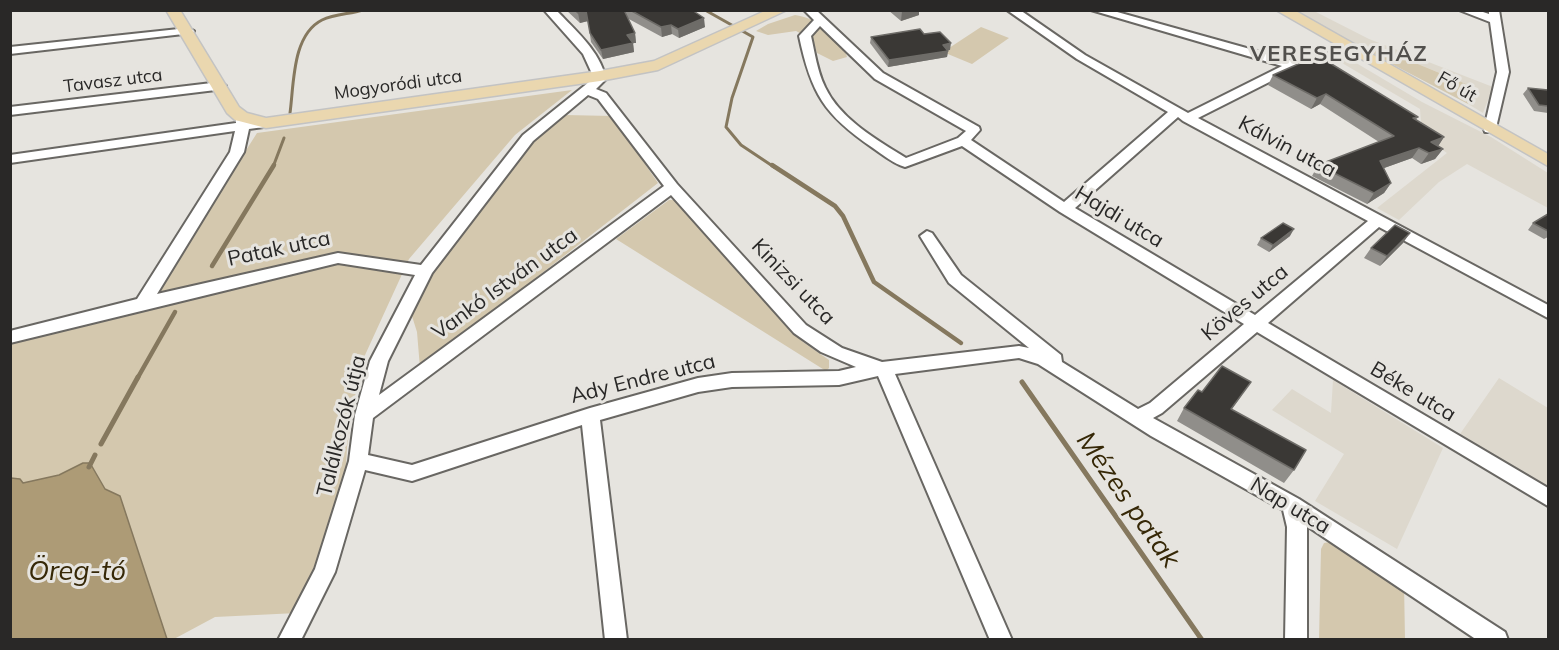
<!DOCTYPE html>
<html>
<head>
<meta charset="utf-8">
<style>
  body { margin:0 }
  #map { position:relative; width:1559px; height:650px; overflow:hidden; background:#e6e4df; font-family:Mulish,sans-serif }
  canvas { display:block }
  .frame { position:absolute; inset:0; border:12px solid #292827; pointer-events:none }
</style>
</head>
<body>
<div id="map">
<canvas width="1559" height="650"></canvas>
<div class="frame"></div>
</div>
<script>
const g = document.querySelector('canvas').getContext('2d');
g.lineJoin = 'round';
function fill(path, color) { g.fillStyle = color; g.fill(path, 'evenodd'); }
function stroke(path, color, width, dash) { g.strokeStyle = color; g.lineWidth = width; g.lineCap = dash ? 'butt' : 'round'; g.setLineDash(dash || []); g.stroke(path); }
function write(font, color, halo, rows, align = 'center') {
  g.font = font + ' Mulish,sans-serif'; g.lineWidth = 6; g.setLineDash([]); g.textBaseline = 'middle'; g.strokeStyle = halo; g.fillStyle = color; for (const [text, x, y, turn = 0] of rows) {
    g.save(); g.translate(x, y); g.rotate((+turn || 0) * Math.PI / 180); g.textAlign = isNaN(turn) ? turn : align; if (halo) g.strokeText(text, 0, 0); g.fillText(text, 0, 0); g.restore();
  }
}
const built = new Path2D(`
  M1293 11H1314L1369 39 1493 87 1483 113 1468 104 1476 88 1379 48 1367 51Z
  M1346 57 1422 102 1491 137 1548 173V208L1467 164 1439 182 1399 220 1377 208 1447 153 1422 136 1420 109 1337 60Z
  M1499 378 1548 408V487L1460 434Z
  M1333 380 1443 448 1397 549 1315 501 1344 454 1272 410 1292 389 1331 413Z`);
const green = new Path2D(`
  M795 15C816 18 842 35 847 57L833 61 817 53 813 40 796 31 768 35 756 31 768 24Z
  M981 27 1009 38 972 64 943 52Z
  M1379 48 1476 88 1468 104 1367 51Z
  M572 90 515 135 409 259 360 366 347 447 345 488 337 521 297 613 215 617 174 639H167L120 497 105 489 90 463 59 475 23 483 20 479 11 478V344L147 306 257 133Z
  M565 115 612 116 658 183 420 368 417 332 411 313 425 271 536 140Z
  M669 200H677L789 328 803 342 829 360V368L826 371 616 239Z
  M1335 541 1404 583 1405 639 1319 640 1321 549 1324 543Z`);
const water = new Path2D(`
  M83 463H90L105 489 120 496 167 639H11V478L20 479 23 483 59 475Z`);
const streamFar2 = new Path2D(`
  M705 10 753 37 732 98 726 127 741 145 774 167
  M290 113C294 84 292 35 322 20 335 14 350 14 363 10
  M273 167 284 138`);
const streamFar1 = new Path2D(`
  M772 165 835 206 843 216 874 282 961 343
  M212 266 274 165
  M137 379 175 312`);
const stream = new Path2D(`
  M1022 382 1202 640
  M101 444 138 377
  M89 467 95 455`);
const minor = new Path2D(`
  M544 10H556C575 30 600 51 606 79L596 89 606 93 677 184 806 325 842 348 882 362 1019 346 1029 348 949 283 920 236 927 231 932 233 961 275 1061 355 1062 362 1138 409 1150 403 1244 324 1060 212 962 146 905 167C894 164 883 155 873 148 824 115 811 93 799 36L814 20 804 10H816L883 73 979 127 980 130 971 140 1064 202 1168 112 1077 59 1007 10H1020L1085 55 1188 113 1282 66 1091 10H1110L1293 61 1355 47V51L1297 68 1198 118 1548 305V318L1379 227 1268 323 1548 488V506L1257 332 1162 413 1153 418 1299 499 1505 632 1508 640H1477L1307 526V640H1285L1287 527 1283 510 1151 436 1038 364 1019 358 895 374 1012 640H990L878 376 839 385 732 387 698 392 600 420 627 640H605L582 425 412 481 365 470 335 572 301 640H278L315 569 349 461 355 415 370 361 415 275 338 263 10 343V331L137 299 230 152 235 131 10 163V155L236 123V118L242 114 247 115 249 122 271 120V126L249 129 244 152 157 294 338 253 421 265 523 135 594 78 583 54ZM820 26 875 79 966 131 958 138 906 158C877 140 840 119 825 87 817 71 815 53 811 36ZM588 95 598 99 664 186 379 395 388 361 432 273 533 141ZM1178 117 1183 121 1368 221 1255 315 1075 208ZM671 195 794 333 821 352 856 367 839 371 732 373 698 378 590 408 412 465 368 455 373 418Z
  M1459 10H1477L1489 14V10H1499L1509 72 1495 132H1485L1484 129 1497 72 1490 22Z
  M188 28 194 31 192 33 10 54V47Z
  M220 82 226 86 224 89 10 115V107Z`);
const major = new Path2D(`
  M166 10H180L239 107 247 113 266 118 600 71 654 61 767 10H787L658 70 600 81 266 128 235 120 227 113Z
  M1276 10H1294L1548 154V166Z`);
const wall = new Path2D(`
  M566 10H692L705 27 679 38 672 34 662 37 627 18 635 33 636 43H633L634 52 603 59 591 42 588 21 580 23Z
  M888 10H919V15L901 21Z
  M924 34 950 50H948L947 57 888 67 870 43 871 37Z
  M1273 75 1418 117 1416 120 1444 137 1438 146 1443 149 1435 159 1421 164 1412 158 1384 168 1391 183 1384 193 1367 204 1312 176 1318 165 1379 142 1320 104 1311 109 1268 85Z
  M1528 88 1548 90V113L1534 111 1523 94Z
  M1548 214V237L1544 239 1528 230 1533 223Z
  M1290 236 1269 252 1257 245 1261 238Z
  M1403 243 1380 266 1364 258 1371 248Z
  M1202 392 1242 395 1232 409 1294 470 1284 483 1177 421 1184 408Z`);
const shadedWall = new Path2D(`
  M904 10H919V15L901 21 902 11Z
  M586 11 588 21 580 23 578 13Z
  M704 18 705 27 679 38 678 29Z
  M671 25 672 34 662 37 661 27Z
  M635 33 636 43H633L634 52 603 59 601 50 627 35Z
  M951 43 950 50 942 51 943 45Z
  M948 51 947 57 888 67 889 60Z
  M1326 94 1320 104 1311 109 1317 98Z
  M1444 137 1437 148 1431 142Z
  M1419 148 1412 158 1373 172 1380 161Z
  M1443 149 1435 159 1421 164 1429 153Z
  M1391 183 1384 193 1367 204 1374 193Z
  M1294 229 1290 236 1269 252 1273 245Z
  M1410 233 1403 243 1380 266 1387 256Z`);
const building = new Path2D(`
  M575 10H624L635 33 627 35 633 43 601 50 590 33 586 11 578 13Z
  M630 10H692L704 18 678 29 671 25 661 27Z
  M920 29 924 34 940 32 951 43 943 45 948 51 889 60 871 37Z
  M1325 60 1418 117 1413 118 1444 137 1431 142 1443 149 1429 153 1419 148 1380 161 1391 183 1374 193 1318 165 1394 136 1326 94 1317 98 1273 75 1305 61Z
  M1528 88 1548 90V106L1539 105Z
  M1548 214V231L1533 223Z
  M1283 223 1294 229 1273 245 1261 238Z
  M1395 225 1410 233 1387 256 1371 248Z
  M1222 366 1251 382 1231 409 1306 450 1294 470 1184 408 1198 390 1202 392Z`);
const farStreetnames = [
  ["Tavasz utca",113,81,-7],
  ["Mogyoródi utca",398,85,-8],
  ["Fő út",1457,87,30]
];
const streetNames = [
  ["Kálvin utca",1287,147,28],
  ["Hajdi utca",1119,217,31],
  ["Patak utca",279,249,-12],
  ["Kinizsi utca",793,282,46],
  ["Vankó István utca",505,284,-36],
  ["Köves utca",1245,303,-40],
  ["Ady Endre utca",643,379,-14],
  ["Béke utca",1413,392,31],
  ["Találkozók útja",342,426,-76],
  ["Nap utca",1290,506,31]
];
const farDistrictnames = [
  ["VERESEGYHÁZ",1339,54]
];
const nearWaternames = [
  ["Mézes patak",1128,500,55],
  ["Öreg-tó",77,572]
];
fill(built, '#ddd8cd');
fill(green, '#d4c8ae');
fill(water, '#ad9b76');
stroke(water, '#85785e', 1.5);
stroke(streamFar2, '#85785e', 3);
stroke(streamFar1, '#85785e', 4.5);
stroke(stream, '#85785e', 5);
stroke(minor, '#696763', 4);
stroke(major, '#c3c3c3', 3);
fill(minor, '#fff');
fill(major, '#ead7af');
fill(wall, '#908e8a');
fill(shadedWall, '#6e6c68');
fill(building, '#3a3835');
stroke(building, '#6e6c68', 1.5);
write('18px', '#292827', '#e6e4df', farStreetnames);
write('21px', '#292827', '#e6e4df', streetNames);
g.letterSpacing = '1.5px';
write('bold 22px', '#52504d', '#e6e4df', farDistrictnames);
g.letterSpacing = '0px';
write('italic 27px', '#362807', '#e6e4df', nearWaternames);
</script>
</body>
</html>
